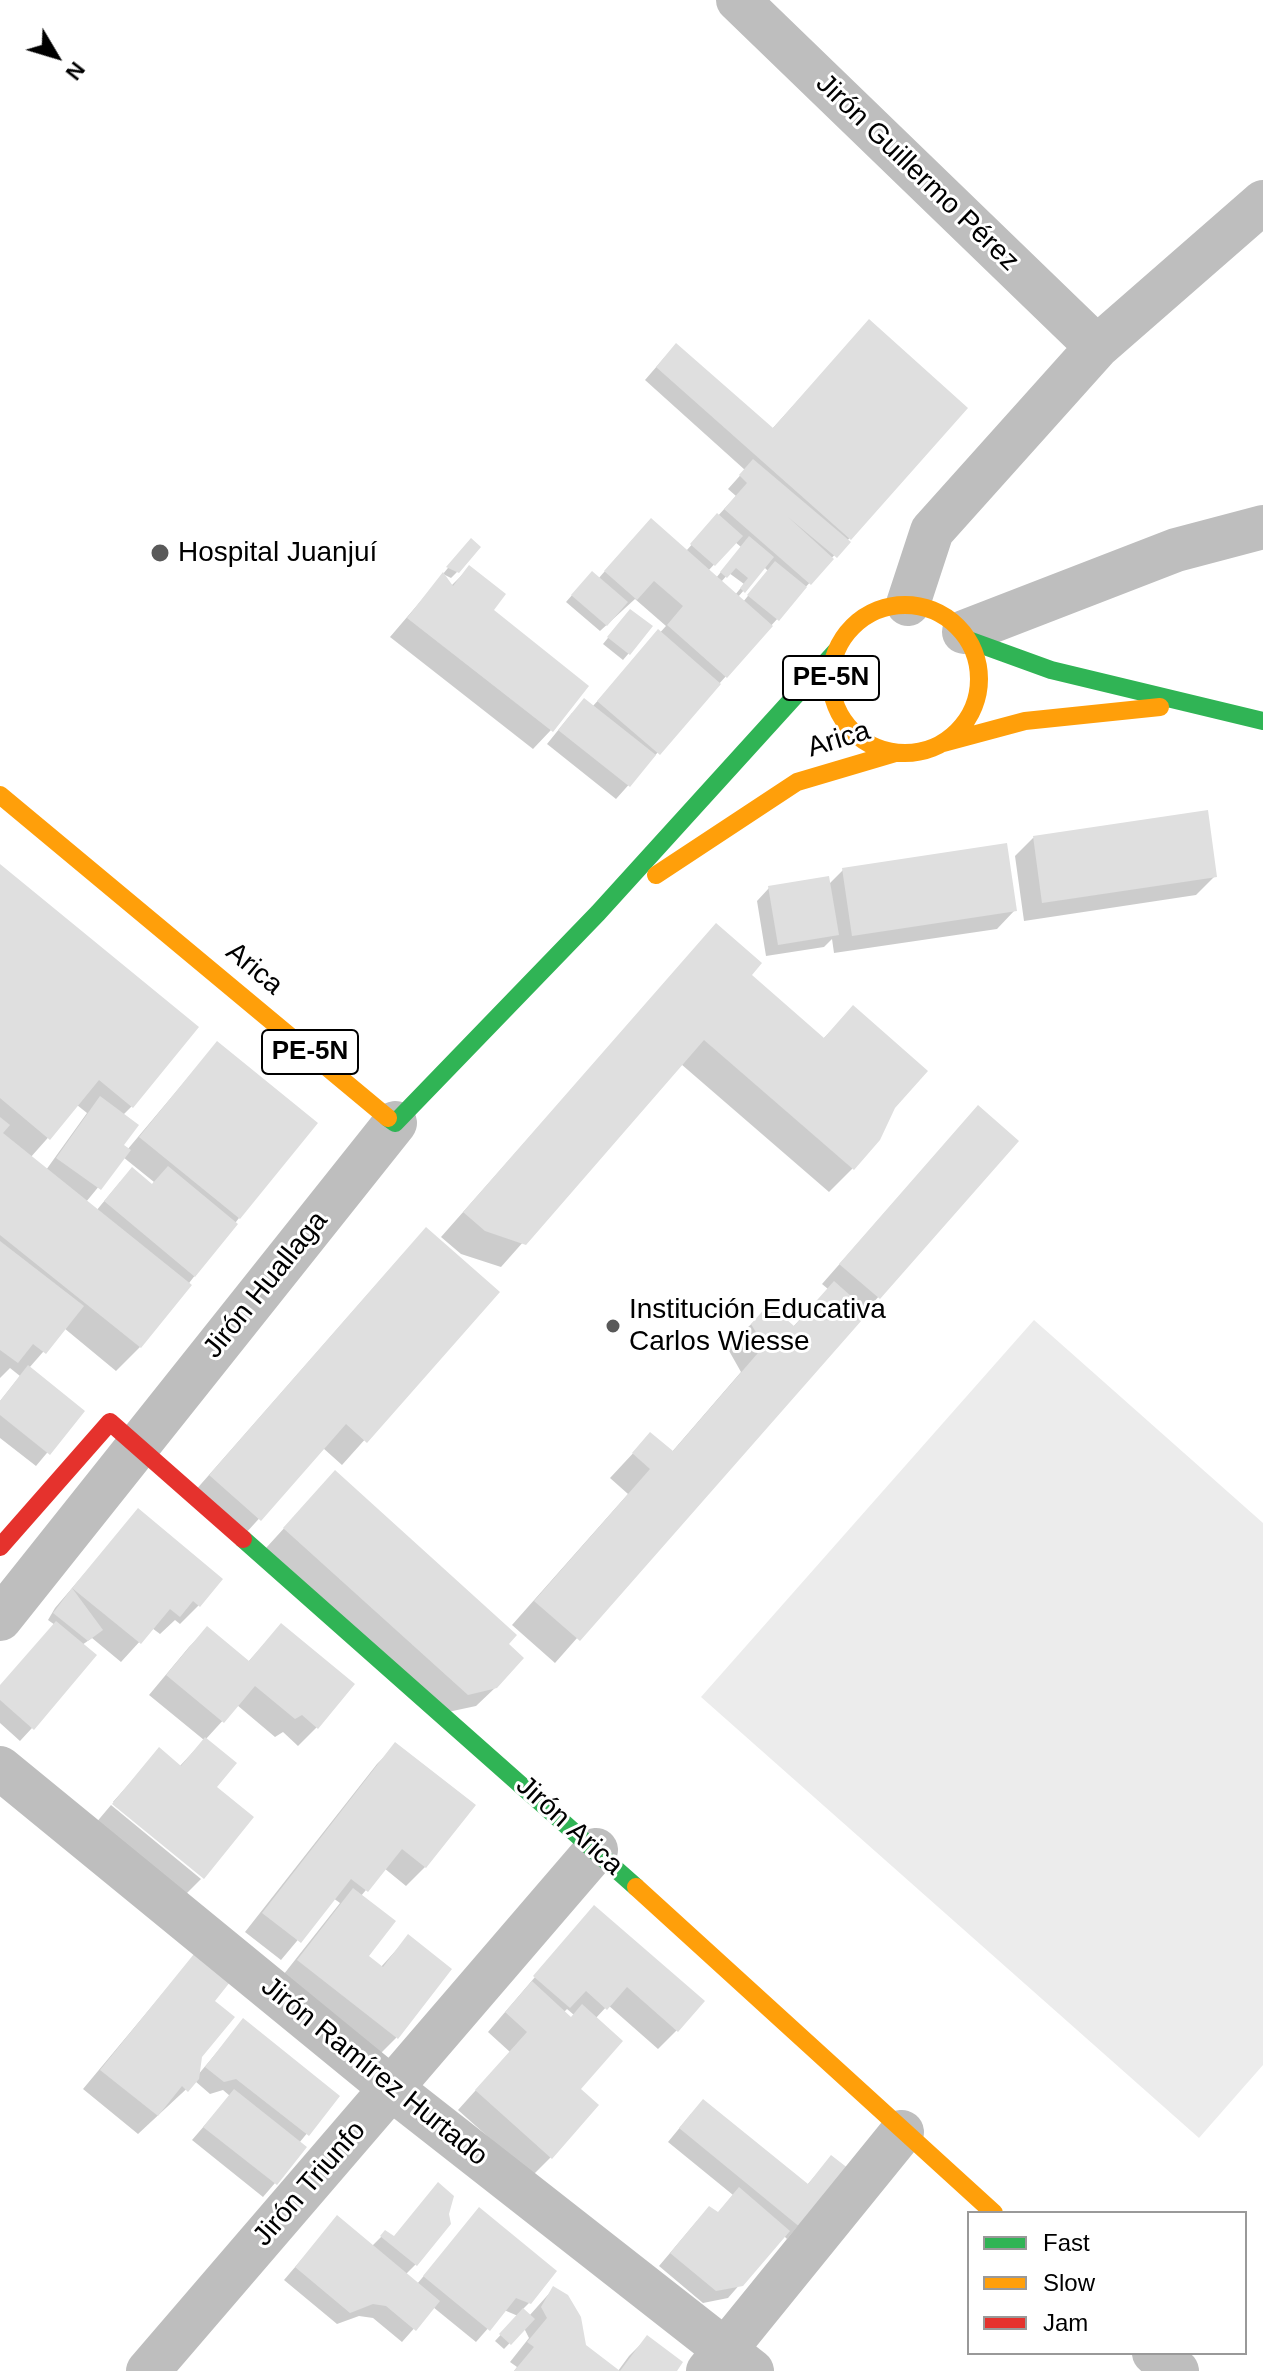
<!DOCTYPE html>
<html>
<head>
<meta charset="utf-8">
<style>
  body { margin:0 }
  #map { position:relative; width:1263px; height:2371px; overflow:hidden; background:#fff; font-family:Arial,sans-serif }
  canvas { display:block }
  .legend { position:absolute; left:967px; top:2211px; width:280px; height:144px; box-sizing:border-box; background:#fff; border:2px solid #999; margin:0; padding:10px 14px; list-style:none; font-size:24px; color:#000 }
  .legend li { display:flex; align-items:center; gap:16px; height:40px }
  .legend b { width:40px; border:2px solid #999 }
  .north { position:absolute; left:16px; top:16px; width:80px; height:80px; -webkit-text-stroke:6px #fff; paint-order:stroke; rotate:128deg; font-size:22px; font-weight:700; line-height:32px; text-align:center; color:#000 }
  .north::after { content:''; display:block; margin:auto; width:28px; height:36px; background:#000; clip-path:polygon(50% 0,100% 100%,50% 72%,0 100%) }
</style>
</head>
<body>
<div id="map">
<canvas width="1263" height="2371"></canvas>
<ul class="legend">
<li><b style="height:10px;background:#30b455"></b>Fast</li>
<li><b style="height:10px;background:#ff9f0a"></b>Slow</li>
<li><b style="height:10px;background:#e5322d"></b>Jam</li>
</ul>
<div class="north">N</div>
</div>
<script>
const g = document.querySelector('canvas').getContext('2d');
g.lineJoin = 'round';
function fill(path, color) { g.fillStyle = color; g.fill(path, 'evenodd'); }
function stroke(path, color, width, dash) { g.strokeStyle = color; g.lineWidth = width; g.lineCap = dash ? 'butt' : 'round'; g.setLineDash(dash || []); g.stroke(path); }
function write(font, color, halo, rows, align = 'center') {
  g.font = font + ' Arial,sans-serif'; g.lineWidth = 6; g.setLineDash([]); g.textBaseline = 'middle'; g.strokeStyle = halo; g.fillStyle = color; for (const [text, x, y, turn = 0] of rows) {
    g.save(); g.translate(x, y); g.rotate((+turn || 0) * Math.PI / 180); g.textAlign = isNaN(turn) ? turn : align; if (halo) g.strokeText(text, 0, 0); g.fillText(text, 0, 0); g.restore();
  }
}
const green = new Path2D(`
  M1034 1320 1263 1523V2065L1199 2138 701 1697Z`);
const shadow = new Path2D(`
  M869 322 966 408 616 799 547 744 572 713 592 707 666 626 635 599 600 631 566 602 586 579H598L633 539 686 551 736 496 728 489 745 470 645 380 664 358 772 429ZM735 542 741 547 716 578 708 571ZM764 567 768 571 743 602 738 597ZM729 573 744 584 735 595 721 582Z
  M465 547 457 572 451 578 443 574Z
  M469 568 551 730 533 749 390 637 443 575 451 586Z
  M625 617 651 627 623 660 603 644Z
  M1033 838 1215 876 1196 895 1024 921 1015 856Z
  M0 867 132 1106 123 1115 121 1146 127 1150 217 1043 239 1218 140 1347 116 1371 64 1328 29 1368 82 1411 36 1466 0 1438V1401L20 1376 10 1368 0 1378ZM77 1105 87 1113 46 1170 30 1158ZM123 1157 154 1182 151 1186 120 1182 96 1211 86 1202Z
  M843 870 1015 910 997 929 834 953 832 939 824 947 766 956 757 901 769 888 829 884Z
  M716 926 749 975 822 1040 853 1008 893 1107 852 1169 829 1192 681 1064 501 1267 461 1254 441 1237Z
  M960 1127 1016 1141 555 1663 512 1625 628 1494 610 1478 650 1435 671 1453 741 1372 728 1349 745 1330 769 1307 792 1328 828 1289 822 1284Z
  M403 1254 497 1292 342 1465 323 1448 236 1544 187 1500Z
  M317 1492 506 1644 496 1687 476 1706 448 1712 266 1548Z
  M138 1511 199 1605 180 1624 175 1620 160 1634 152 1628 121 1662 92 1638 82 1645 32 1728 20 1741 0 1723V1686L55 1625 48 1620 55 1608Z
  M281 1625 317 1727 298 1746 283 1732 275 1737 237 1705 205 1740 214 1787 203 1876 113 1802 159 1750 179 1767 204 1740 149 1695 189 1647 207 1629 248 1662Z
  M396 1745 425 1867 406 1886 384 1868 361 1896 366 1957 380 1968 408 1937 396 2038 378 2056 280 1979 340 1903 333 1898 281 1960 245 1932 377 1764Z
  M111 1805 201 1879 184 1896 95 1824Z
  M594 1908 677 2030 658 2049 608 2005 595 2019 578 2089 551 2157 532 2176 458 2110 510 2052 488 2032ZM567 2009 574 2015 570 2019 564 2012Z
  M198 1951 212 2001 197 2076 243 2021 338 2096 299 2143 305 2148 263 2197 192 2140 230 2096 223 2090 210 2094 195 2081 138 2134 83 2089Z
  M691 2114 807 2185 831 2158 846 2169 787 2239 783 2235 728 2298 703 2303 659 2266 697 2221 717 2214 733 2195 668 2142Z
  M438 2185 416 2264 405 2275 417 2284 479 2210 530 2302 522 2310 529 2316 554 2288 585 2346 617 2371H514L517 2367 510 2362 529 2338 524 2328 504 2349 495 2341 518 2316 504 2310 476 2342 433 2307 402 2342 373 2318 359 2316 337 2324 284 2280 337 2218 371 2247 386 2232 393 2238Z
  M647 2338 674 2371H618L629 2356Z`);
const building = new Path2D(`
  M869 319 968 408 851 540 656 367 676 343 773 428Z
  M753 459 851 542 837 558 788 517 834 559 811 585 724 509 747 483 739 475Z
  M717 513 743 536 715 566 690 544Z
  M651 518 773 626 727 678 667 625 683 606 654 581 637 600 604 571Z
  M749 536 774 557 745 593 740 588 748 578 736 568 727 578 720 572Z
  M471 538 481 547 459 573 446 567Z
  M775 561 807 587 779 621 747 595Z
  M469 565 506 594 494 610 589 686 553 732 407 618 443 572 453 586Z
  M592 571 628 602 607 626 571 595Z
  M630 609 653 626 630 655 607 637Z
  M658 629 721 684 660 755 597 701Z
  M584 698 656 755 630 787 558 730Z
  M1208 810 1217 877 1042 903 1033 836Z
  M1007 843 1017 911 852 936 842 868Z
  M0 864 199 1027 133 1108 99 1080 50 1140 0 1098Z
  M829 876 839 935 778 945 768 886Z
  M716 923 762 963 752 975 824 1038 853 1005 928 1071 895 1108 880 1140 854 1170 704 1040 526 1245 485 1231 463 1212Z
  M217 1041 318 1123 240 1219 139 1137Z
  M100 1096 139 1125 124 1145 131 1150 101 1190 56 1158Z
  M978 1105 1019 1141 880 1299 839 1264Z
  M0 1117 10 1125 3 1133 192 1285 141 1348 0 1235Z
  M168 1166 238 1224 195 1277 104 1201 132 1167 152 1184Z
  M426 1227 500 1292 367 1443 346 1424 261 1521 209 1475Z
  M0 1241 84 1306 46 1354 33 1344 18 1363 0 1350Z
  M834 1281 869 1312 580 1641 534 1601 650 1469 632 1453 650 1432 673 1451 764 1346 751 1324 769 1304 794 1326Z
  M28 1365 85 1411 50 1455 0 1415V1401Z
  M335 1470 517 1635 509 1644 524 1658 497 1688 468 1695 283 1528Z
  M138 1508 223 1579 200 1607 193 1601 180 1617 170 1609 141 1644 72 1588Z
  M72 1588 103 1630 88 1641 53 1613Z
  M56 1621 97 1655 34 1730 0 1700V1685Z
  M281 1623 355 1684 318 1729 302 1715 295 1719 255 1686 224 1723 166 1675 207 1626 249 1661Z
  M205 1737 237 1763 217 1787 254 1817 204 1879 112 1804 159 1747 181 1766Z
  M395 1742 476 1805 426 1868 402 1849 368 1892 351 1879 301 1943 262 1913Z
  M353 1888 396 1921 369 1956 383 1967 408 1934 452 1969 398 2039 297 1960Z
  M594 1905 705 2001 678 2032 627 1987 607 2010 586 1991 570 2008 533 1976Z
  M198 1949 234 1977 215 2001 235 2017 202 2057 199 2079 188 2092 182 2086 158 2116 100 2070Z
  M532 1981 571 2017 582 2004 623 2041 581 2089 599 2105 552 2159 475 2090 527 2032 505 2012Z
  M243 2018 340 2096 309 2136 236 2079 224 2082 205 2067Z
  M234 2089 307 2147 277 2185 203 2127Z
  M703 2099 808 2184 831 2155 849 2169 801 2228 679 2128Z
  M438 2182 454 2196 449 2214 451 2224 417 2266 380 2236 385 2230 394 2236Z
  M739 2187 790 2231 743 2286 716 2291 670 2253 709 2206 718 2212Z
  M479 2207 557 2271 531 2304 516 2298 490 2331 423 2276Z
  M337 2215 440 2301 416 2331 386 2306 373 2304 350 2313 295 2267Z
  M553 2286 568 2295 581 2317 586 2345 620 2371 647 2335 683 2362 677 2371H514L534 2347 527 2342 547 2318 541 2307Z
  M523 2308 535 2319 511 2345 499 2334Z`);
const street = new Path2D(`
  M738 0 1097 347
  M908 604 932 531 1097 347 1263 202
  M964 632 1176 550 1263 527
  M0 1619 395 1123
  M0 1768 392 2089 752 2371
  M1154 2353 1177 2371
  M148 2371 596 1850
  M708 2371 902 2132`);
const fast = new Path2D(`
  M971 641 1051 670 1263 721
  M388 1118 395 1123 598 913 836 651
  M243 1539 636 1887`);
const slow = new Path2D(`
  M831 679a74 74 0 1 1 148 0a74 74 0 1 1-148 0Z
  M943 743 1025 721 1160 707
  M0 795 388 1118
  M656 875 797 782 895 753
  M636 1887 994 2213`);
const jam = new Path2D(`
  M0 1547 110 1422 243 1539`);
const markers = [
  [160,553,10,"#595959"],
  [613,1326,8,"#595959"]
];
const shields = [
  [831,678,96],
  [310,1052,96]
];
const shieldNames = [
  ["PE-5N",831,678],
  ["PE-5N",310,1052]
];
const streetNames = [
  ["Jirón Guillermo Pérez",917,173,44],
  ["Arica",839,740,-17],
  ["Arica",254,969,40],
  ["Jirón Huallaga",266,1285,-51],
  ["Jirón Arica",569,1826,42],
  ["Jirón Ramírez Hurtado",374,2072,39],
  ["Jirón Triunfo",310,2184,-49]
];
const poiNames = [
  ["Hospital Juanjuí",178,553],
  ["Institución Educativa",629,1310],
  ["Carlos Wiesse",629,1342]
];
fill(green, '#ececec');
fill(shadow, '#0003');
fill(building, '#dfdfdf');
stroke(street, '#bebebe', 44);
stroke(fast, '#30b455', 18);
stroke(slow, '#ff9f0a', 18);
stroke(jam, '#e5322d', 18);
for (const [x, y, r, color] of markers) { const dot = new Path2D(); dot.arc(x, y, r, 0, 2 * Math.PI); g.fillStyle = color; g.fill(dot); stroke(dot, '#fff', 3); }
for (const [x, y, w] of shields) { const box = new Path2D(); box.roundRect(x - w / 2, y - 22, w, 44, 6); g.fillStyle = '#fff'; g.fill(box); stroke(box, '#000', 2); }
write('bold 26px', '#000', null, shieldNames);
write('28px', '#000', '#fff', streetNames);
write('28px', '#000', '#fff', poiNames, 'left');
</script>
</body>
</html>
